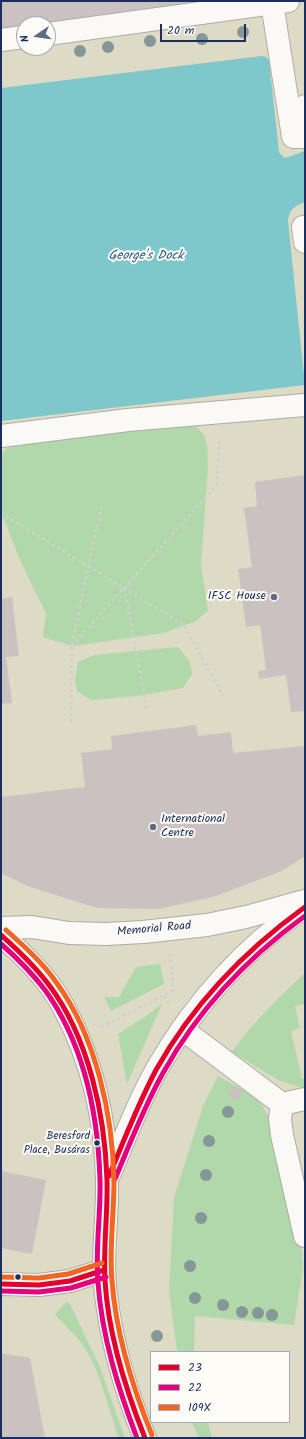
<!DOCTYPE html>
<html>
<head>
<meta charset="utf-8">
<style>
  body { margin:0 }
  #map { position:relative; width:306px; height:1439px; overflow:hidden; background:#dddac6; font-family:Kalam,sans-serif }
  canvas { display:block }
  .frame { position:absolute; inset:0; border:2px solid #1b2f5e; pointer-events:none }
  .legend { position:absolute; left:150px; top:1351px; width:140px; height:72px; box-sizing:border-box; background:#fdfcf7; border:1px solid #a3aaba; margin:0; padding:5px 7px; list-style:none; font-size:12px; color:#1b2f5e }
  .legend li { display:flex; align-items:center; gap:8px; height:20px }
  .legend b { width:20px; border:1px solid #a3aaba }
  .north { position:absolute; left:16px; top:16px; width:40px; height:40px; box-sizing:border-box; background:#fdfcf7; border:1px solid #a3aaba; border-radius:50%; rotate:257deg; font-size:11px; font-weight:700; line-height:16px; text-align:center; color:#1b2f5e }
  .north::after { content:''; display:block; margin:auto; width:14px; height:18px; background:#5f6b82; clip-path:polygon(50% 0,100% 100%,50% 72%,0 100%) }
  .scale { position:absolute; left:160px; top:24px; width:86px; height:18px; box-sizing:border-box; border:2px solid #1b2f5e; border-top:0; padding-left:5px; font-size:12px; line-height:14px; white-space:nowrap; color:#1b2f5e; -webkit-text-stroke:3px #fdfcf7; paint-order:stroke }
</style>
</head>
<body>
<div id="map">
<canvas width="306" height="1439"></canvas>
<div class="frame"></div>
<ul class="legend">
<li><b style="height:5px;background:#e4002b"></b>23</li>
<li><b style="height:5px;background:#e5007d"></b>22</li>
<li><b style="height:5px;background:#f26522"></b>109X</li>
</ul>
<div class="north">N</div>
<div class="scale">20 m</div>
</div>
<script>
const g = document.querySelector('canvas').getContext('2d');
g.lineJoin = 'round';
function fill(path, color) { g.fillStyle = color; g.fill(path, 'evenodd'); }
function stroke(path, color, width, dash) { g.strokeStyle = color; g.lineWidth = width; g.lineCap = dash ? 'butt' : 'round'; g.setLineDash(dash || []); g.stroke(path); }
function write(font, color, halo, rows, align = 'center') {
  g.font = font + ' Kalam,sans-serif'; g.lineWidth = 4; g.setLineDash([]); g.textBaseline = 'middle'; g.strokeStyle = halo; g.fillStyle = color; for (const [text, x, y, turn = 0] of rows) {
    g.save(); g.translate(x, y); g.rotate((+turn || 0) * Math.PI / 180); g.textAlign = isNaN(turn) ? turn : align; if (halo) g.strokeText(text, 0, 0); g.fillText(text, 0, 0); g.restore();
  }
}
const green = new Path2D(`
  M193 423 204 435 207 444 208 466 201 565 208 611 194 622 164 633 72 646 43 637 46 614 20 560 1 512V455L7 448 32 442Z
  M178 647 190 662 192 674 183 688 136 696 91 700 77 691 75 681 78 662 95 655Z
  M160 964 164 984 111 1011 104 997H119L136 967Z
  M305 973V1004L295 1006 300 1028 291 1031 302 1079H305V1089L278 1080 232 1052C254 1021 277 999 305 973Z
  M162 1004 127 1084 118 1034 149 1014Z
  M218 1076 251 1094 262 1105 270 1120 302 1253 303 1267 294 1325 195 1316 194 1352H177L169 1291 174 1198 203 1106Z
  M66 1302 70 1304 99 1365 125 1438H119C109 1412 101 1373 86 1350 78 1337 66 1326 55 1315L63 1305Z
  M192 1422H208L212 1438H199Z`);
const water = new Path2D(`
  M262 56 266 57 269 60 279 152 282 156 285 158 305 151V202C294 206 289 210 288 221L305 385 1 421V88Z`);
const building = new Path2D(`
  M1 1H231L48 24H24V35L1 37Z
  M305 475V711L291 712 286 675 259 679 258 671 266 670 260 625 246 627 238 569 252 567 244 508 257 506 255 482Z
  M12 597 19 656 6 657 12 703 1 704V599Z
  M196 725 198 736 231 732 233 753 305 746V856L282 871 213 897 158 909 97 908 27 886 1 873V797L85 787 81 753 112 749 111 736Z
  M233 1086 242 1090 238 1101 228 1096Z
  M1 1171 46 1180 32 1254 1 1248Z
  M1 1353 30 1358 45 1438H1Z`);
const path = new Path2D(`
  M1 513 184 625 223 696
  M124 588 147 709
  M72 646 217 485 219 438
  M71 722 72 646 88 566 102 506
  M170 954 174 990 178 993
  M164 996 169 1004
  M101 1027 174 990`);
const minor = new Path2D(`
  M272 3 293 137H305
  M48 34 288 1
  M1 40 24 37
  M305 106 303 115 305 128
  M305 227H303L305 242
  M1 436 128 420 305 405
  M182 1029 282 1104 305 1099
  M282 1104 280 1119 282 1135 305 1236
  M1 1284 39 1285 70 1281 104 1270`);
const major = new Path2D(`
  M1 928 32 927 69 933 106 934 143 932 207 925 246 917 304 901
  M1 935C24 955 48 978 63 1006 92 1058 106 1121 107 1180 108 1219 101 1257 106 1295 112 1345 126 1392 145 1438
  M109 1175C125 1139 138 1101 158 1067 195 1004 244 948 305 907`);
const bus1 = new Path2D(`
  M1 935C18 950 35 966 49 985 89 1038 105 1115 107 1180 108 1213 103 1247 105 1280 108 1334 125 1388 145 1438
  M109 1176C124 1140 138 1104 156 1070 193 1004 244 951 305 907
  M1 1284 39 1285 70 1281 104 1270`);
const bus2 = new Path2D(`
  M1 944C17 958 32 973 45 990 84 1044 98 1115 100 1180 101 1214 95 1249 98 1283 102 1337 118 1388 137 1438
  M115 1179C130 1143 144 1107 163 1073 198 1010 247 958 305 916
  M1 1291 39 1292 71 1288 106 1277`);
const bus3 = new Path2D(`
  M6 930C24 946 42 962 56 982 96 1036 113 1115 114 1182 114 1215 109 1248 112 1281 116 1334 132 1386 152 1435
  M1 1277 39 1278 68 1274 102 1263`);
const trees = [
  [243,32],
  [202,39],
  [150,41],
  [108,47],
  [80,51],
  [228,1112],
  [209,1141],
  [206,1175],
  [201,1218],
  [190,1266],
  [195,1298],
  [223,1305],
  [242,1312],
  [258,1313],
  [272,1315],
  [157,1336]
];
const markers = [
  [274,597,4,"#5f6b82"],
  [153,827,4,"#5f6b82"],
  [97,1143,3.5,"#1b2f5e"],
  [18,1277,3.5,"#1b2f5e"]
];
const busNames = [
  ["Beresford",90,1137],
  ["Place, Busáras",90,1151]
];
const poiNames = [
  ["IFSC House",266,597],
  ["International",161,820,"left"],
  ["Centre",161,834,"left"]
];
const streetNames = [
  ["Memorial Road",154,930,-5]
];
const waterNames = [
  ["George's Dock",146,257]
];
fill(green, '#b1d8aa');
fill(water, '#7ec8cc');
fill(building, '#cac2c0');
stroke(minor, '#adaca4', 24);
stroke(major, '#adaca4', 24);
stroke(path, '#d0d1ce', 2.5, [3, 3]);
stroke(minor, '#faf9f6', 22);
stroke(major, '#faf9f6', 22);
stroke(bus1, '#e4002b', 5);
stroke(bus2, '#e5007d', 5);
stroke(bus3, '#f26522', 5);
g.fillStyle = '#859796';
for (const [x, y] of trees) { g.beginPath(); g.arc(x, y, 6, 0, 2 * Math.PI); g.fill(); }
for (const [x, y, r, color] of markers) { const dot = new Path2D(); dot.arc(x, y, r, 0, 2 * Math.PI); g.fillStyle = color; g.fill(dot); stroke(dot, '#fdfcf7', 1.5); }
write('11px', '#1b2f5e', '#fdfcf7', busNames, 'right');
write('12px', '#1b2f5e', '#fdfcf7', poiNames, 'right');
write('12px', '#1b2f5e', '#fdfcf7', streetNames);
write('italic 13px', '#2c5a80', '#fdfcf7', waterNames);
</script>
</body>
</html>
